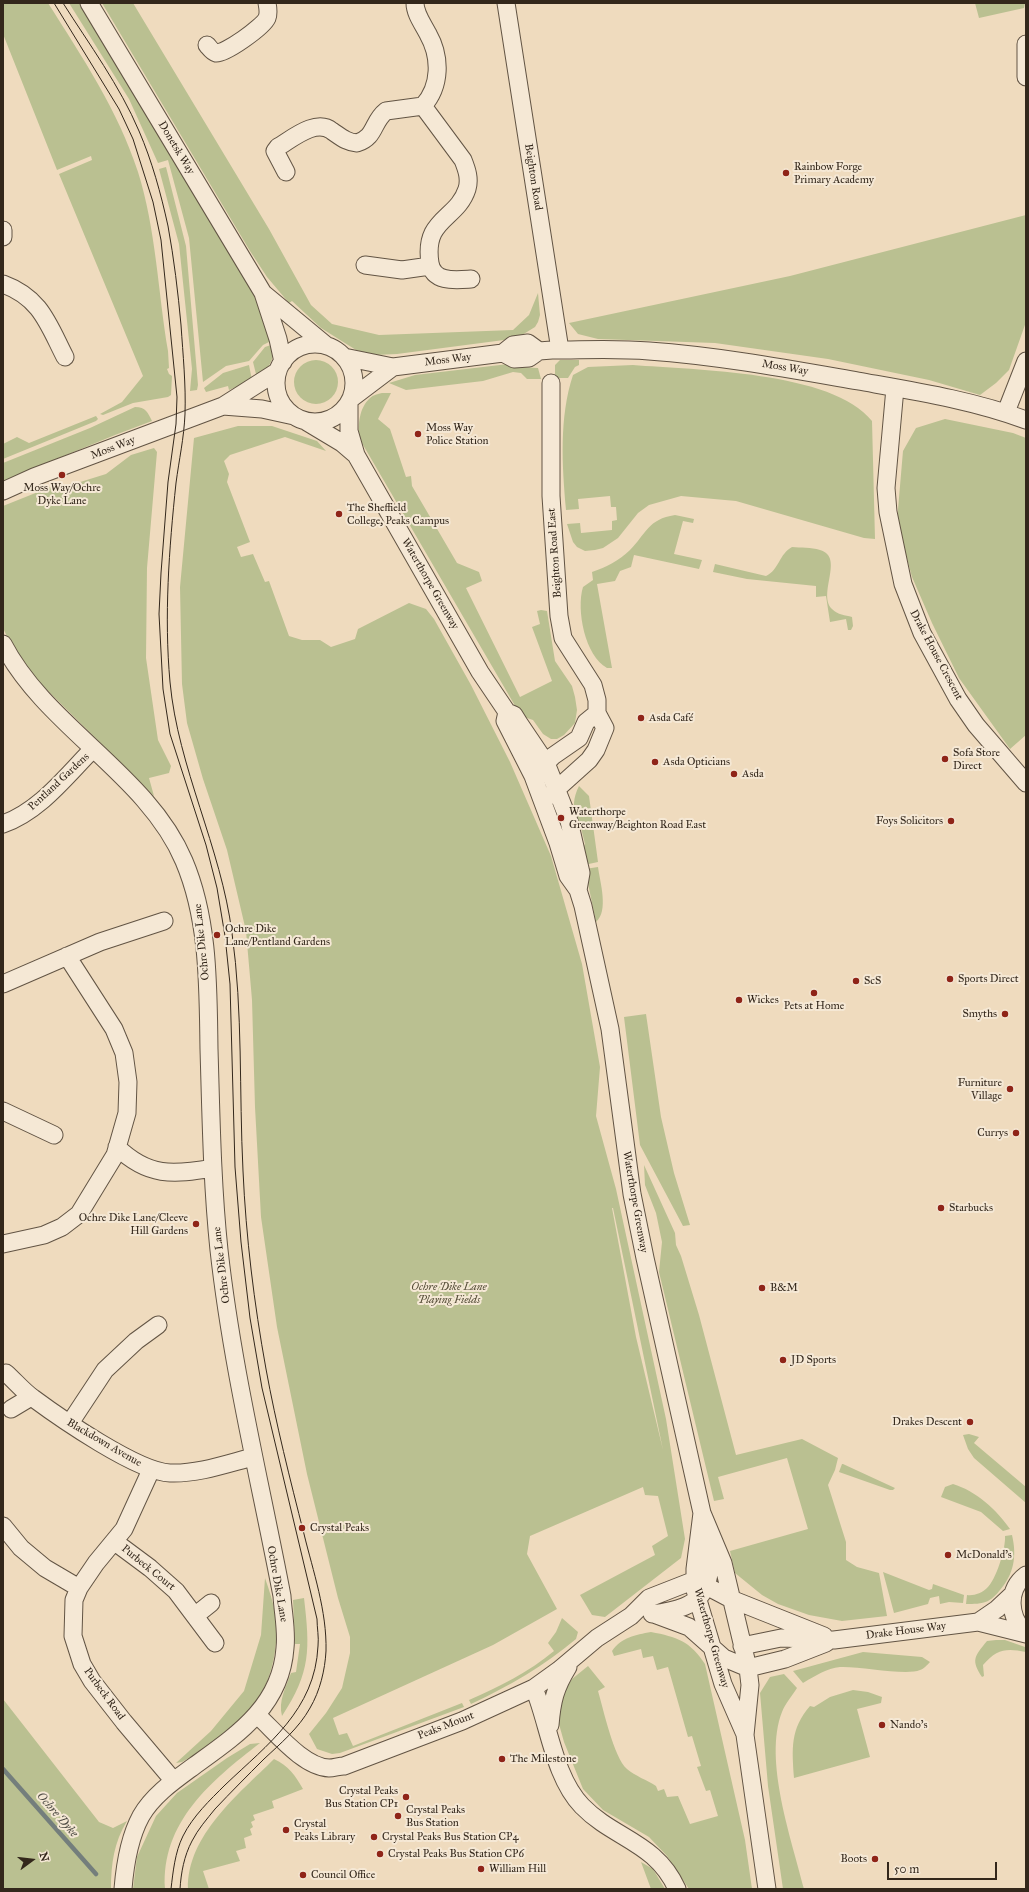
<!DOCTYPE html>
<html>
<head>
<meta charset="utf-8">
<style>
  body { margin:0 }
  #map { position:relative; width:1029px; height:1892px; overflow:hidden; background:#efdbbe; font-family:"IM FELL Great Primer",serif }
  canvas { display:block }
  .frame { position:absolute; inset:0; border:4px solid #33271b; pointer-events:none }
  .north { position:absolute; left:12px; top:1840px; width:40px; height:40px; -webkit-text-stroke:3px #f5e8d5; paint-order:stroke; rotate:75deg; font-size:11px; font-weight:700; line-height:16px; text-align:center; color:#33271b }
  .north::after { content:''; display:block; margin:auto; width:14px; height:18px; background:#33271b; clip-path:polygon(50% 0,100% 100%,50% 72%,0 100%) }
  .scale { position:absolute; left:887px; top:1862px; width:110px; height:18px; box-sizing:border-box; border:2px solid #33271b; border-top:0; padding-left:5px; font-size:12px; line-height:14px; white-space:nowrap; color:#33271b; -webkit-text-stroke:3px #f5e8d5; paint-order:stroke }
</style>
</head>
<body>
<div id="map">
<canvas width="1029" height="1892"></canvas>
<div class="frame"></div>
<div class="north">N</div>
<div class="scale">50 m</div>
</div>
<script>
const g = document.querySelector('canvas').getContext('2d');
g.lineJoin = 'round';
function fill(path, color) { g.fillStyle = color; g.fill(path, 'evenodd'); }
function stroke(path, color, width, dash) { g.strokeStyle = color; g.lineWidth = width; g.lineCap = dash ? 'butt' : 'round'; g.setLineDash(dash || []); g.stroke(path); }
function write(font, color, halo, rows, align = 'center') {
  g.font = font + ' "IM FELL Great Primer",serif'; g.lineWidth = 4; g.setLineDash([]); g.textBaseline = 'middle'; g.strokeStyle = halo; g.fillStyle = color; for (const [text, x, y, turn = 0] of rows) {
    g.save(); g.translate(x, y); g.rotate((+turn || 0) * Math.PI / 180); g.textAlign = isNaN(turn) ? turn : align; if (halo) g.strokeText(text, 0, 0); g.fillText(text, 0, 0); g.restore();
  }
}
const green = new Path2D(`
  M3 3H48C82 57 118 110 138 172 156 229 158 292 168 351L169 368 167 369 169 374 172 376 171 395 168 397 133 403 103 415 100 414 122 402 143 376 59 174 92 160 91 156 57 170 3 34Z
  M69 3H84L260 305 273 340 263 345 249 361 226 366 203 382 189 238 168 160 158 163 129 99Z
  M102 3H133L269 229 311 305 332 324 379 335 513 330 529 315 538 293 540 315 538 322 535 327 522 335 504 340 397 354 375 355 356 350 321 328 292 301 289 303 267 277 250 251Z
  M975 3H1025L1024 8 979 18Z
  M166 167 186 246 198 385 197 390 190 391 192 369 179 244 159 169Z
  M1026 215V322L1009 370 996 383 980 395 929 380 828 359 715 343 598 339 578 334 569 323 790 276Z
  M274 344C274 358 271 366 260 376L256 374 253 362 265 347Z
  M294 382a22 22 0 1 1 44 0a22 22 0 1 1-44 0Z
  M560 360H579V365L575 367 568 378H555V365Z
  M517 363V367L538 368 541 379H527L521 373 513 372 483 381 406 390 389 383 415 375Z
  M249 365 252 380 229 390 228 386 206 392 204 388 223 373Z
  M633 365C694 370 833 371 872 421L875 539 864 538 736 501 681 496 649 505 638 513 618 538 603 548 595 550 585 551 577 547 573 542 567 524 580 523 581 533 612 530V521L617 520 616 507H611L610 496 578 499 579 509 566 510C562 466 559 417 573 375L588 367Z
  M382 393H391L378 419 390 429 406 477 411 476 412 486 457 563 479 572 482 581 466 588 520 697 552 681 532 627 540 624 537 611 541 610 547 611 555 661 572 686 575 697 577 710 575 723 564 735 557 739H551L543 734 533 720 521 716 359 438C358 425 359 408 370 398 373 395 378 394 382 393Z
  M135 407C146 407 148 413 152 421L115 435 3 481V463L90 428Z
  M96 416 98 419 96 421 3 459V444L17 437 29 443Z
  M945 419 1013 433 1026 438V735L1010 749 959 678 932 623 912 577 897 521 903 451 916 428Z
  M238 426H272L317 441 326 451 285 437 230 455 224 461 229 474 227 482 250 542 237 547 241 557 253 554 265 582 269 581 289 636 302 640H320L331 647 355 639 358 629 409 603 426 609 434 619 471 685 510 762 551 856 582 964 600 1067 596 1116 616 1189 666 1419 685 1539 681 1558 605 1617 592 1615 580 1595 655 1555 652 1546 668 1536 658 1496 645 1495 643 1487 530 1536 527 1554 557 1609 493 1645 333 1718 339 1735 347 1733 353 1746 462 1703 464 1707 340 1753 332 1754 317 1749 309 1734 326 1713 342 1688 350 1653V1637L338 1598 307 1474 277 1327 261 1217 255 1107 252 1000 246 931 227 850 203 779 187 723 182 684 180 587 194 438ZM612 1208H613L663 1450 636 1337Z
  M154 448 157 452 147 568 146 658 158 740 171 766 169 773 149 778 154 796 32 675 11 645 3 628V506L53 486 77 483 106 474 131 455Z
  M675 515 694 519 693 523 683 521 674 554 702 560 699 569 634 555 631 567 620 571 615 581 597 584 612 668H607C585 656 576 610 583 587L593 580 592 572C607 567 618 561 630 550 646 534 648 519 675 515Z
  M792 547C801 548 811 547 820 550 845 557 817 594 832 609 838 615 845 615 852 617L853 626 851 630H848L846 619 830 622 826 596 816 597V586L747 579 713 572 715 564 766 576C779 570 779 554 792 547Z
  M579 786 589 796 598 862 584 865 581 851 585 844 580 824 575 820C573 807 573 798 579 786Z
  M598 867C600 882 609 911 596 922L585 869Z
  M646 1014 661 1117 674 1173 690 1225 683 1226 640 1145 624 1017Z
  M644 1165 675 1233 676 1245 681 1256 699 1315 736 1455 802 1439 838 1458 835 1470 828 1485 846 1542V1560L857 1567 879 1573 887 1616 842 1621 809 1615 778 1604 762 1595 735 1573 730 1551 808 1529 787 1458 718 1477 724 1499 714 1501 659 1272 662 1242 656 1213 645 1185Z
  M969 1434 979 1437 974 1443 1026 1487V1503L974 1458 968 1449 963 1435Z
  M842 1464H843L895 1488 893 1490H890L839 1472Z
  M953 1484C976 1491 997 1510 1010 1529L1003 1531 981 1512 941 1497 945 1487Z
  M1012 1535C1017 1556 1014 1574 1000 1590 997 1594 992 1599 988 1601 981 1604 974 1604 966 1604L967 1595C974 1596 982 1593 987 1588 996 1580 1006 1548 1005 1536Z
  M883 1572 929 1590 932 1589 933 1584 964 1595 963 1603 949 1602 940 1604 939 1596 930 1598 928 1604 894 1613Z
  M265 1578C269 1590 273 1601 275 1613 281 1651 268 1696 241 1723 226 1738 201 1751 182 1762L176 1763 211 1731 244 1691 261 1635Z
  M304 1598C310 1649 311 1672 282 1716 278 1701 286 1687 291 1673L296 1672 300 1644H295L293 1600Z
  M562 1618 578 1632 576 1639C544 1666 509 1686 471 1704L469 1700C499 1687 529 1672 554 1651L548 1643 556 1632Z
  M651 1632C677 1637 690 1641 705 1664L745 1840 752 1889H689L667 1856 649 1837 603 1810 583 1789 564 1742 557 1717 562 1695 572 1679 588 1666 605 1687 598 1691C603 1708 614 1758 627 1769 635 1776 647 1780 656 1786L658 1791 664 1789 667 1797 678 1796 690 1824 718 1816 710 1790 706 1791 697 1767 701 1766 692 1736 688 1737 668 1667 657 1670 653 1656 643 1658 641 1649 614 1656 612 1651C622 1637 635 1635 651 1632Z
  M996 1640H1005L1025 1647 1026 1652C1006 1648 997 1649 983 1665L984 1676 982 1677C971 1660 974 1657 987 1641Z
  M863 1652 922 1657 930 1662C927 1665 924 1669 920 1670 906 1676 860 1666 840 1667 827 1668 815 1676 803 1683L793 1671Z
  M784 1674 797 1688C792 1696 785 1704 782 1712 763 1760 792 1840 804 1889H783L768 1786 760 1693 770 1677Z
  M853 1690 868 1692 882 1697 881 1703 857 1709 870 1757 794 1778C792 1749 790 1729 810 1706L814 1707 830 1697Z
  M3 1699 99 1822 113 1828 127 1821C114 1842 111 1864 111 1889H3Z
  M260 1743C211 1781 161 1822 165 1889H133L137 1857 156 1816 177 1793 227 1758 250 1744Z
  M274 1759C289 1766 295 1775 303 1789L272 1801 274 1808 253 1815 255 1820 251 1822 253 1827 250 1829 252 1835 244 1838 246 1848 236 1851 240 1861 203 1871 209 1889H188C187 1835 239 1794 274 1759Z
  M641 1862 653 1869 665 1889H651Z`);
const stream = new Path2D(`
  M3 1769 96 1874`);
const minor = new Path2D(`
  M89 3 263 293 278 339 283 362
  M506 3 560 350
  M1026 44V77
  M207 45C209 47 212 52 216 53 225 54 263 27 267 18 269 13 268 8 267 3
  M423 106 463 160C467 170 470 179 467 189 457 220 423 218 430 263 433 283 456 280 471 279
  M286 172 275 151 278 147C292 139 316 118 332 131 341 137 346 142 357 143 376 137 372 122 386 111L423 106C441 86 441 57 428 34 423 24 415 14 415 3
  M3 230V237
  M365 265 402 270 430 266
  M3 284C41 298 48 324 65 357
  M263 293 327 346
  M276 383a39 39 0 1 1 78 0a39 39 0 1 1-78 0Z
  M503 353 513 345 528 343 539 351
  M344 357 393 367 503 353 514 359 529 358 539 351 552 350C584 350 616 348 649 351 719 356 789 369 858 381 914 391 972 400 1026 420
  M895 388 886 488 888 512 903 584 922 633 958 699 976 725 1026 783
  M352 398 393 367
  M349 403V431L356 455 480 672 507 712 514 715 519 723 546 763 569 821 581 873 578 890
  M223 406 262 409 294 416
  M1006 412 1026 361
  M307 422 342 443 356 455
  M3 491 34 477 223 406 278 371
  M3 644C46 727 148 775 184 861 209 920 208 986 209 1049 211 1116 212 1183 219 1250 232 1367 260 1481 282 1596 283 1613 287 1631 285 1648 281 1706 237 1735 194 1766 175 1780 153 1795 141 1816 129 1838 125 1864 123 1889
  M507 712 505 721 533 776 558 843 568 876 578 890 583 906 610 1029 632 1194 645 1258 702 1513 723 1563 748 1668 750 1685 745 1735 767 1889
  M539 770 553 756 579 738 586 722 597 713
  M549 796 589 760 596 750 605 728 597 713V700L593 685 563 638 559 616 551 496V383
  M3 824C40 811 66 776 93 749
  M3 984 100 942 164 921
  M3 1111 54 1135
  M117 1147C148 1177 173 1175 213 1168
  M3 1244 44 1235 62 1227 79 1214 115 1155 127 1113 128 1082 124 1053 114 1029 67 956
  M6 1373C15 1381 23 1391 33 1398 60 1418 138 1472 170 1473 198 1474 226 1464 253 1457
  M11 1409 31 1397
  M70 1423 105 1370 136 1341 158 1325
  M151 1470 124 1529 96 1563 79 1588 74 1600 73 1636 82 1664 92 1681 124 1722 173 1780
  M702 1513 695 1569V1590L723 1684 744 1732
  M3 1526 21 1548 45 1568 79 1588
  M115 1542 150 1568 176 1591 215 1643
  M1026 1575C1006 1590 1009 1618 1026 1633
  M695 1580 731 1599 824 1636
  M652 1614C707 1606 709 1593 712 1542
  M654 1614 689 1627 724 1658 748 1668 785 1659 826 1643
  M196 1615 211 1603
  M978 1622 997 1609 1013 1594
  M742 1646 781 1638 834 1640 978 1622 1026 1634
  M534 1688C549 1725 554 1777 582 1806 614 1839 656 1842 677 1889
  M257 1715C275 1731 303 1767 329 1768 334 1768 339 1766 344 1766L462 1721 534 1688 559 1670 597 1638 631 1616 649 1598 695 1580
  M550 1725C552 1701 555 1688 568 1667`);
const tram = new Path2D(`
  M54 3 119 109 133 139 153 202 161 240 177 397 176 424 168 482 161 573 159 614 163 689 170 734 206 845 217 888 225 936 230 984 235 1167 241 1242 250 1318 262 1388 317 1619C317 1628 319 1637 318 1646 315 1710 268 1744 225 1785 210 1800 193 1816 183 1836 175 1852 173 1872 171 1889
  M63 3C89 44 120 86 139 131 152 161 161 194 168 226 174 259 178 292 181 325 183 355 186 385 185 414 184 438 179 460 176 483 169 549 164 616 170 682 178 768 221 847 232 933 243 1012 239 1092 243 1171 246 1237 254 1303 266 1369 276 1424 290 1479 304 1534 313 1571 327 1611 326 1651 325 1670 320 1691 310 1708 299 1728 280 1744 264 1759 247 1776 231 1792 215 1809 207 1819 198 1829 192 1841 184 1856 181 1873 180 1889`);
const markers = [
  [786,173,4,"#8f2418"],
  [418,434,4,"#8f2418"],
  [62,475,4,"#8f2418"],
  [339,514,4,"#8f2418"],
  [641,718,4,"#8f2418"],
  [945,759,4,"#8f2418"],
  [655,762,4,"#8f2418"],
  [734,774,4,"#8f2418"],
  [561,818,4,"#8f2418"],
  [951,821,4,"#8f2418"],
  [217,935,4,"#8f2418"],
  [950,979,4,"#8f2418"],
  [856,981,4,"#8f2418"],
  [814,993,4,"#8f2418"],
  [739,1000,4,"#8f2418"],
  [1005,1014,4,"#8f2418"],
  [1010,1089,4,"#8f2418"],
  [1016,1133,4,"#8f2418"],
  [941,1208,4,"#8f2418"],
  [196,1224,4,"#8f2418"],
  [762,1288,4,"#8f2418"],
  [783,1360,4,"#8f2418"],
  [970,1422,4,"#8f2418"],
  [302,1528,4,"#8f2418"],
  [948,1555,4,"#8f2418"],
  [882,1725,4,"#8f2418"],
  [502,1759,4,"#8f2418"],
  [406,1797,4,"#8f2418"],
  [398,1816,4,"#8f2418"],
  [286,1830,4,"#8f2418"],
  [374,1837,4,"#8f2418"],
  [380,1854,4,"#8f2418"],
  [875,1859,4,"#8f2418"],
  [481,1869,4,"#8f2418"],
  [303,1875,4,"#8f2418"]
];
const streetNames = [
  ["Donetsk Way",176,148,59],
  ["Beighton Road",533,177,81],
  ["Moss Way",448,360,-7],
  ["Moss Way",785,368,10],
  ["Moss Way",113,448,-21],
  ["Beighton Road East",555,553,-94],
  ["Waterthorpe Greenway",430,584,60],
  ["Drake House Crescent",936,655,62],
  ["Pentland Gardens",59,782,-43],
  ["Ochre Dike Lane",202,942,-96],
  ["Waterthorpe Greenway",635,1202,80],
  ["Ochre Dike Lane",222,1265,-97],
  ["Blackdown Avenue",104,1443,30],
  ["Purbeck Court",148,1568,39],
  ["Ochre Dike Lane",277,1584,80],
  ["Drake House Way",906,1631,-7],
  ["Waterthorpe Greenway",711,1638,74],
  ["Purbeck Road",104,1694,54],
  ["Peaks Mount",446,1726,-21]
];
const poiNames = [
  ["Rainbow Forge",794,167],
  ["Primary Academy",794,180],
  ["Moss Way",426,428],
  ["Police Station",426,441],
  ["Moss Way/Ochre",62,488,"center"],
  ["Dyke Lane",62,501,"center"],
  ["The Sheffield",347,508],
  ["College, Peaks Campus",347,521],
  ["Asda Café",649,718],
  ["Sofa Store",953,753],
  ["Direct",953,766],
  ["Asda Opticians",663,762],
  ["Asda",742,774],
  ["Waterthorpe",569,812],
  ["Greenway/Beighton Road East",569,825],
  ["Foys Solicitors",943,821,"right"],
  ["Ochre Dike",225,929],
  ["Lane/Pentland Gardens",225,942],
  ["Sports Direct",958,979],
  ["ScS",864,981],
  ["Wickes",747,1000],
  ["Pets at Home",814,1006,"center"],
  ["Smyths",997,1014,"right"],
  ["Furniture",1002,1083,"right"],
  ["Village",1002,1096,"right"],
  ["Currys",1008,1133,"right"],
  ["Starbucks",949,1208],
  ["Ochre Dike Lane/Cleeve",188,1218,"right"],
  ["Hill Gardens",188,1231,"right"],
  ["B&M",770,1288],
  ["JD Sports",791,1360],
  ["Drakes Descent",962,1422,"right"],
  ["Crystal Peaks",310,1528],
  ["McDonald's",956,1555],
  ["Nando's",890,1725],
  ["The Milestone",510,1759],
  ["Crystal Peaks",398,1791,"right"],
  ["Bus Station CP1",398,1804,"right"],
  ["Crystal Peaks",406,1810],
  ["Bus Station",406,1823],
  ["Crystal",294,1824],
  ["Peaks Library",294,1837],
  ["Crystal Peaks Bus Station CP4",382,1837],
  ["Crystal Peaks Bus Station CP6",388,1854],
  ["Boots",867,1859,"right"],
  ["William Hill",489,1869],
  ["Council Office",311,1875]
];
const parkNames = [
  ["Ochre Dike Lane",449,1287],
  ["Playing Fields",449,1300]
];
const waterNames = [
  ["Ochre Dyke",57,1815,49]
];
fill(green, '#bac091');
stroke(stream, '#747e7c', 4.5);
stroke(minor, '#625444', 19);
stroke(minor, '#f5e8d5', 17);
stroke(tram, '#33271b', 1);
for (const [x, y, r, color] of markers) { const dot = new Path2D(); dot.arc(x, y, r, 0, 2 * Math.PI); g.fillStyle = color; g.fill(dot); stroke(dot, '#f5e8d5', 1.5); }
write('11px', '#33271b', '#f5e8d5', streetNames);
write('11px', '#33271b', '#f5e8d5', poiNames, 'left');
write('italic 11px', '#554d38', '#f5e8d5', parkNames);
write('italic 12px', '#4e4b44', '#f5e8d5', waterNames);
</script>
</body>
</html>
